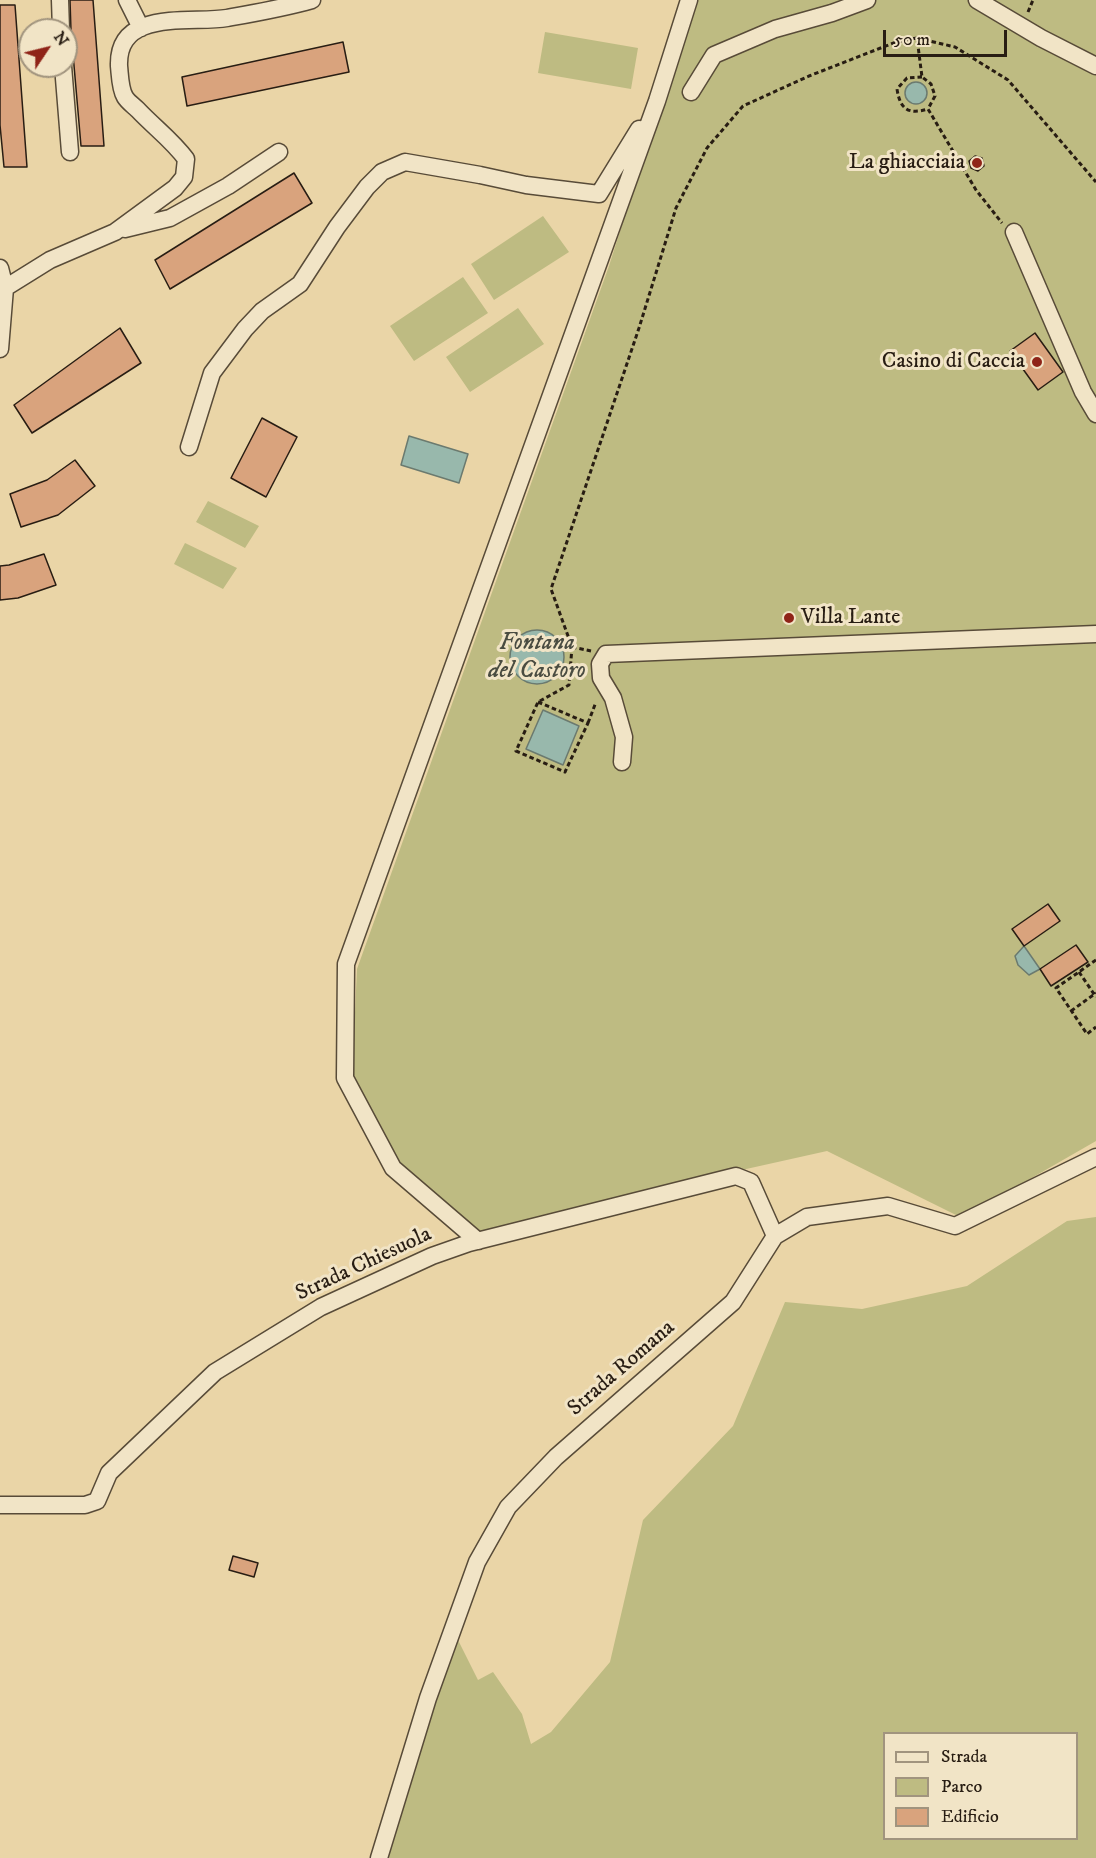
<!DOCTYPE html>
<html>
<head>
<meta charset="utf-8">
<style>
  body { margin:0 }
  #map { position:relative; width:1096px; height:1858px; overflow:hidden; background:#ead5a7; font-family:"IM FELL DW Pica",serif }
  canvas { display:block }
  .legend { position:absolute; left:883px; top:1732px; width:195px; height:108px; box-sizing:border-box; background:#f1e4c6; border:2px solid #a1947e; margin:0; padding:8px 10px; list-style:none; font-size:18px; color:#281d13 }
  .legend li { display:flex; align-items:center; gap:12px; height:30px }
  .legend b { width:30px; border:2px solid #a1947e }
  .north { position:absolute; left:18px; top:18px; width:60px; height:60px; box-sizing:border-box; background:#f1e4c6; border:2px solid #a1947e; border-radius:50%; rotate:55deg; font-size:16px; font-weight:700; line-height:24px; text-align:center; color:#281d13 }
  .north::after { content:''; display:block; margin:auto; width:21px; height:27px; background:#8f2418; clip-path:polygon(50% 0,100% 100%,50% 72%,0 100%) }
  .scale { position:absolute; left:883px; top:30px; width:124px; height:27px; box-sizing:border-box; border:3px solid #281d13; border-top:0; padding-left:8px; font-size:18px; line-height:21px; white-space:nowrap; color:#281d13; -webkit-text-stroke:4px #f1e4c6; paint-order:stroke }
</style>
</head>
<body>
<div id="map">
<canvas width="1096" height="1858"></canvas>
<ul class="legend">
<li><b style="height:8px;background:#f1e4c6"></b>Strada</li>
<li><b style="height:16px;background:#bebb82"></b>Parco</li>
<li><b style="height:16px;background:#d9a37d"></b>Edificio</li>
</ul>
<div class="north">N</div>
<div class="scale">50 m</div>
</div>
<script>
const g = document.querySelector('canvas').getContext('2d');
g.lineJoin = 'round';
function fill(path, color) { g.fillStyle = color; g.fill(path, 'evenodd'); }
function stroke(path, color, width, dash) { g.strokeStyle = color; g.lineWidth = width; g.lineCap = dash ? 'butt' : 'round'; g.setLineDash(dash || []); g.stroke(path); }
function write(font, color, halo, rows, align = 'center') {
  g.font = font + ' "IM FELL DW Pica",serif'; g.lineWidth = 6; g.setLineDash([]); g.textBaseline = 'middle'; g.strokeStyle = halo; g.fillStyle = color; for (const [text, x, y, turn = 0] of rows) {
    g.save(); g.translate(x, y); g.rotate((+turn || 0) * Math.PI / 180); g.textAlign = isNaN(turn) ? turn : align; if (halo) g.strokeText(text, 0, 0); g.fillText(text, 0, 0); g.restore();
  }
}
const green = new Path2D(`
  M693 0H1096V1141L962 1218 827 1151 652 1190 483 1233 397 1164 352 1078 357 969 609 266Z
  M545 32 638 48 631 89 538 73Z
  M543 216 569 252 494 300 471 264Z
  M463 277 488 313 414 361 390 326Z
  M518 308 544 344 470 392 446 357Z
  M208 501 259 526 245 548 196 522Z
  M185 543 237 568 223 589 174 564Z
  M1096 1217V1858H386L434 1703 457 1638 478 1680 493 1672 522 1714 531 1744 551 1732 610 1662 643 1520 733 1426 785 1302 862 1309 967 1286 1067 1221ZM884 1734H1076V1838H884Z`);
const water = new Path2D(`
  M905 93a11 11 0 1 1 22 0a11 11 0 1 1-22 0Z
  M409 436 468 454 459 483 401 465Z
  M510 657a27 27 0 1 1 54 0a27 27 0 1 1-54 0Z
  M543 710 579 726 563 765 526 749Z
  M1024 946 1040 969 1029 975 1018 965 1015 956Z`);
const building = new Path2D(`
  M70 0H93L104 146H81L71 31Z
  M0 5H15L27 167H4L0 125Z
  M343 42 349 72 187 106 182 77Z
  M975 156 982 158 984 166 978 171 971 168 969 161Z
  M294 173 312 203 170 289 155 260Z
  M120 328 141 363 32 433 14 405Z
  M1035 333 1063 372 1038 390 1010 351Z
  M262 418 297 437 266 497 231 478Z
  M75 460 95 486 58 515 21 527 10 494 47 480Z
  M44 554 56 585 18 598 0 600V566L9 565Z
  M1048 904 1060 921 1024 946 1012 929Z
  M1076 945 1088 962 1051 986 1040 969Z
  M233 1556 258 1563 254 1577 229 1570Z`);
const path = new Path2D(`
  M1028 12 1033 0
  M917 38 955 47 1008 80 1096 182
  M922 77 907 78 897 89C900 109 908 115 928 109
  M572 647 591 651
  M538 702 588 723 565 772 516 751 538 702 569 685 572 647 551 589 639 328 676 208 707 148 743 106 809 76 896 42 917 38 922 77 931 84 935 96 928 109 976 190 1002 223
  M588 723 596 702
  M1096 960 1056 988 1087 1034 1096 1027
  M1079 972 1096 997
  M1071 1011 1096 993`);
const minor = new Path2D(`
  M60 0 61 30
  M127 0 141 28
  M977 0 1041 38 1096 66
  M63 66 70 152
  M691 92 714 55 775 29 832 13 867 0
  M125 229 170 218 228 186 279 152
  M1014 232 1083 392 1096 414
  M0 268 5 288 0 349
  M5 288 50 260 115 232 175 188 184 177 186 159C172 140 154 127 138 110 134 106 128 102 125 97 120 89 120 75 119 66 117 8 191 24 227 18 255 13 284 8 312 0
  M189 447 212 373 245 329 262 311 300 284 337 227 367 187 382 172 405 162 480 175 526 185 599 194 639 129
  M622 762 624 737 613 698 601 678 600 664 606 654 1096 634
  M478 1241 393 1168 345 1078 346 964 657 101 689 0
  M0 1505H85L97 1501 109 1473 215 1372 321 1307 432 1256 469 1243 736 1176 751 1182 775 1236
  M379 1858 428 1698 477 1562 508 1507 556 1457 733 1302 775 1236 807 1217 888 1206 955 1226 1096 1157`);
const markers = [
  [977,163,6,"#8f2418"],
  [1037,362,6,"#8f2418"],
  [789,618,6,"#8f2418"]
];
const poiNames = [
  ["La ghiacciaia",965,163],
  ["Casino di Caccia",1025,362],
  ["Villa Lante",801,618,"left"]
];
const streetNames = [
  ["Strada Chiesuola",364,1265,-25],
  ["Strada Romana",622,1369,-41]
];
const waterNames = [
  ["Fontana",537,644],
  ["del Castoro",537,672]
];
fill(green, '#bebb82');
fill(water, '#98b8ac');
stroke(water, '#6b7a6f', 1.5);
fill(building, '#d9a37d');
stroke(building, '#281d13', 1.5);
stroke(minor, '#584b38', 19);
stroke(path, '#281d13', 3, [4.5, 3]);
stroke(minor, '#f1e4c6', 16);
for (const [x, y, r, color] of markers) { const dot = new Path2D(); dot.arc(x, y, r, 0, 2 * Math.PI); g.fillStyle = color; g.fill(dot); stroke(dot, '#f1e4c6', 2); }
write('22px', '#281d13', '#f1e4c6', poiNames, 'right');
write('22px', '#281d13', '#f1e4c6', streetNames);
write('italic 24px', '#4a4c41', '#f1e4c6', waterNames);
</script>
</body>
</html>
